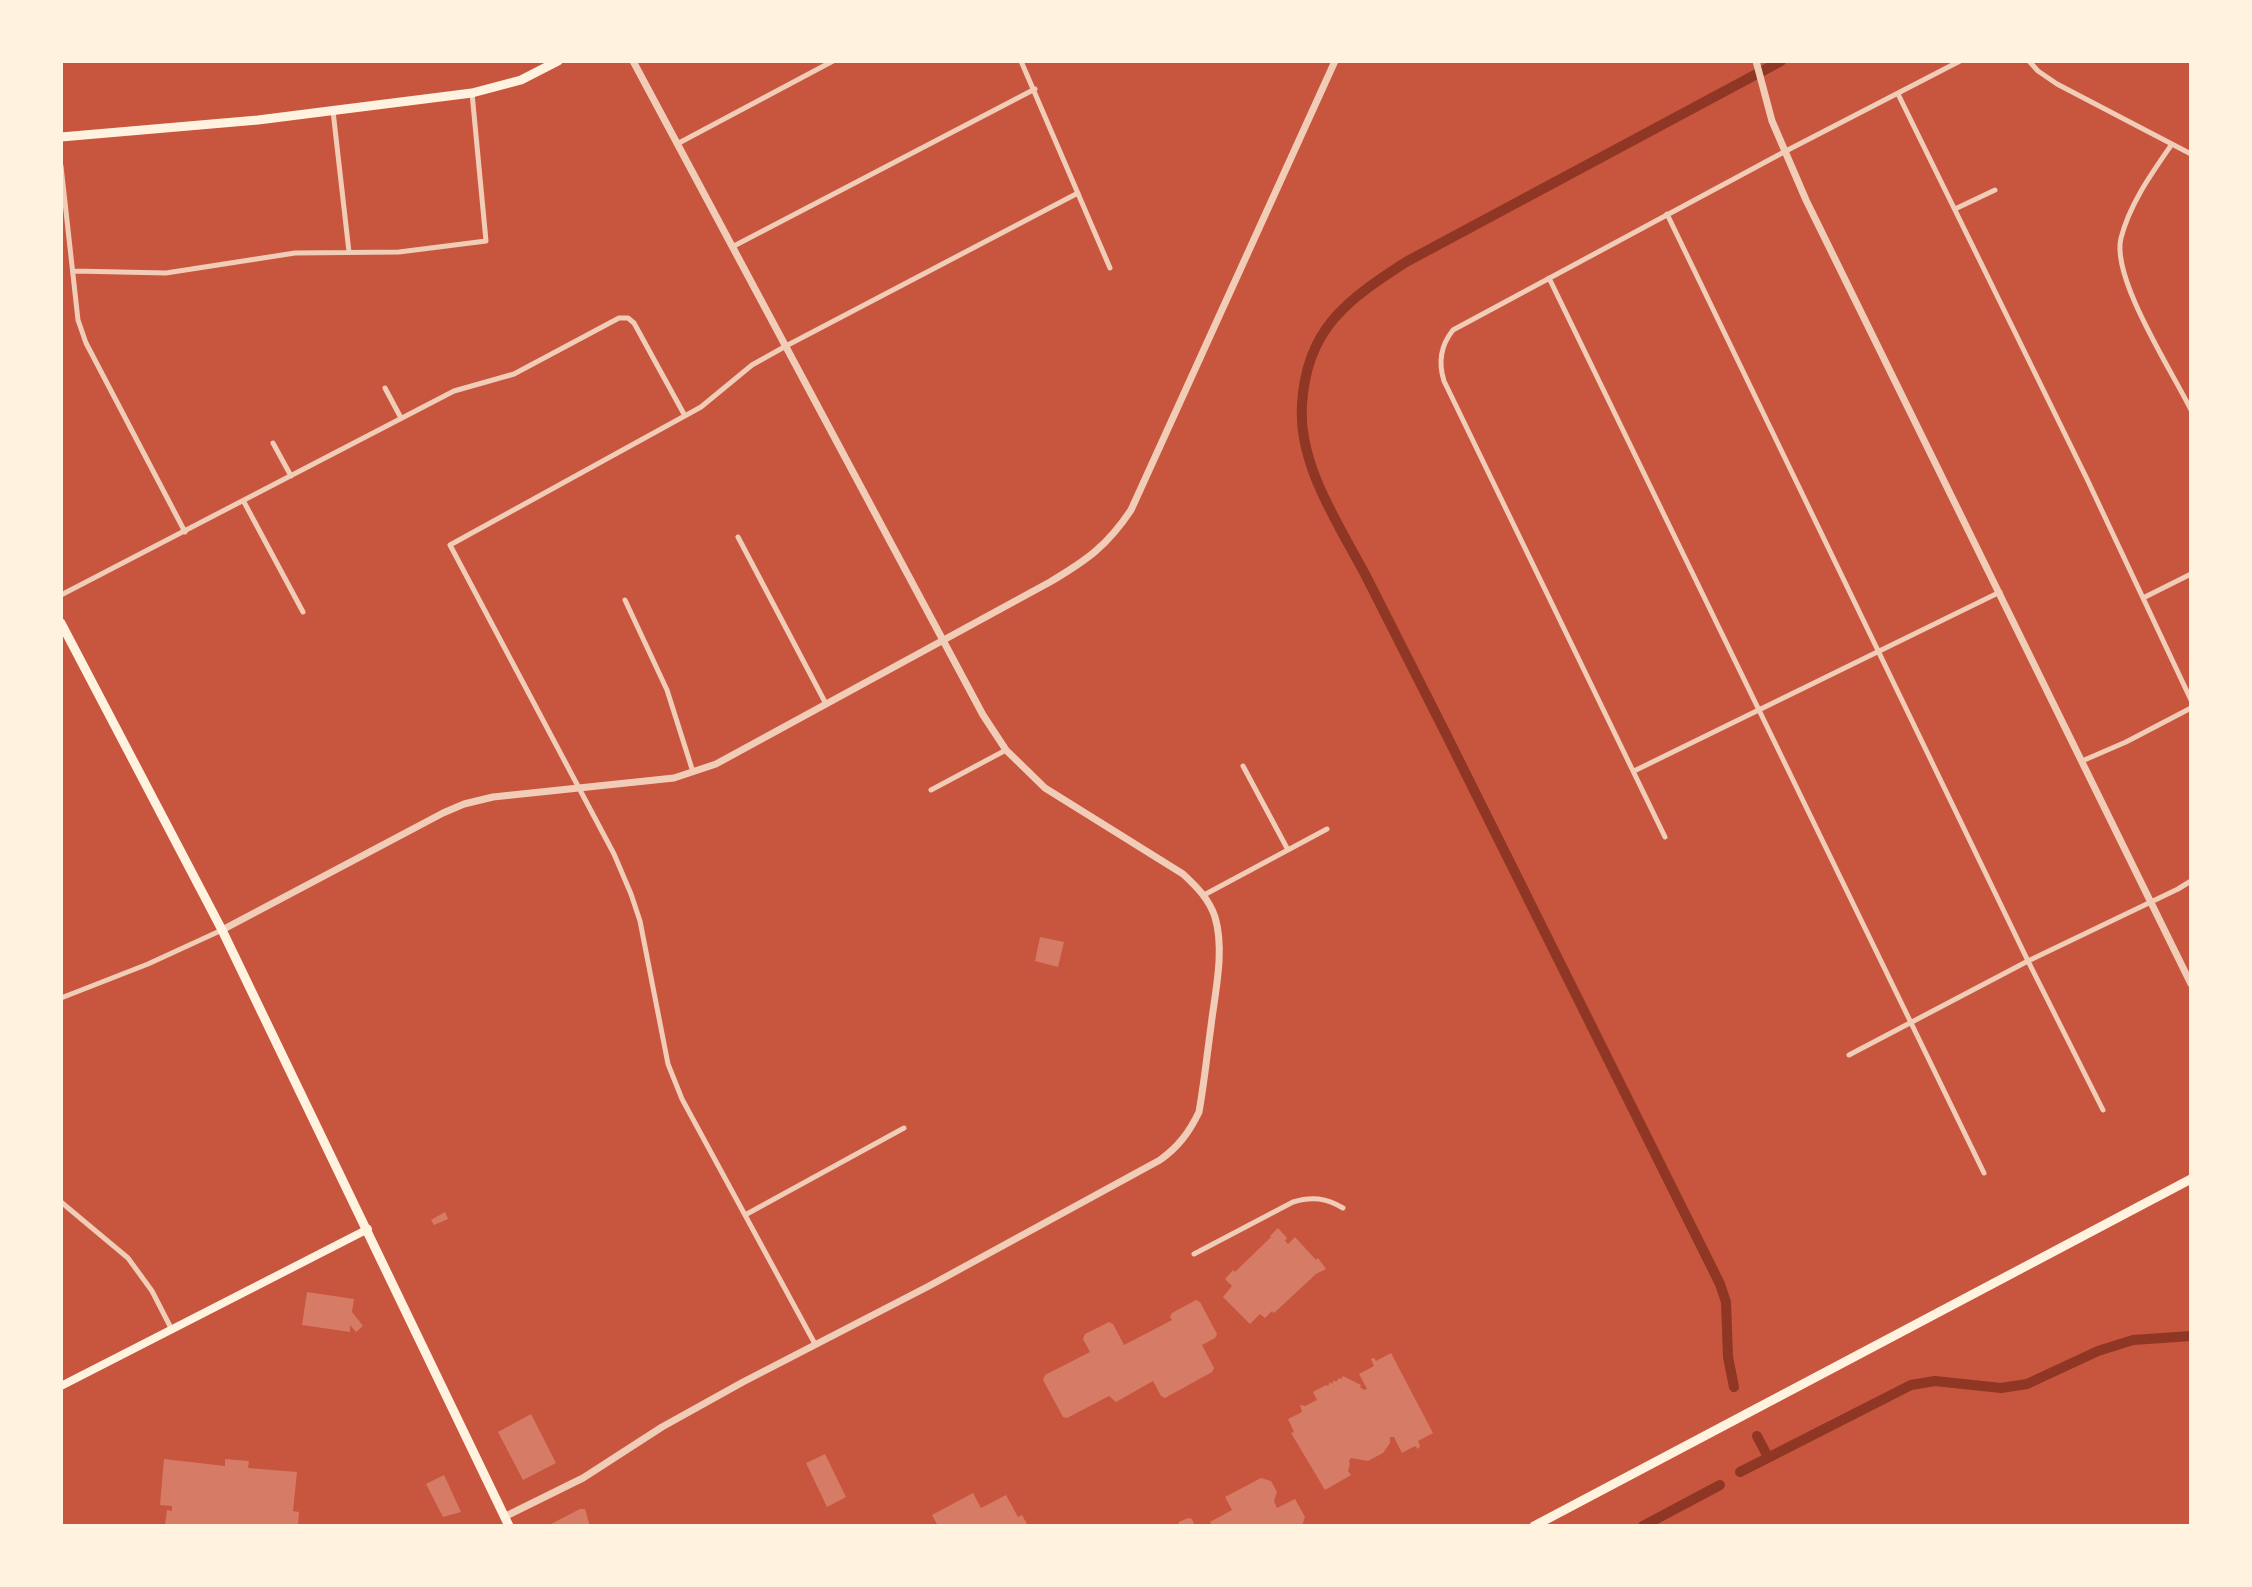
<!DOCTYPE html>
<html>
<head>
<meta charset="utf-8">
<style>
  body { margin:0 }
  #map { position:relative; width:2252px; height:1587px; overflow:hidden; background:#c8553d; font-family:"Roboto Condensed",sans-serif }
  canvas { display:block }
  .frame { position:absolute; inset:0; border:63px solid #fff3e0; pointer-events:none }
</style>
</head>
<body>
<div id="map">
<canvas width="2252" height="1587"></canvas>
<div class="frame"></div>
</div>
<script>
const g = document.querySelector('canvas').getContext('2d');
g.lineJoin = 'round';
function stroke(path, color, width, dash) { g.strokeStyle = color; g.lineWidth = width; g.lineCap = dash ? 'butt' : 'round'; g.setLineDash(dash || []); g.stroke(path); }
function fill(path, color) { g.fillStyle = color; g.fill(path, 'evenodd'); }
const canal = new Path2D(`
  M1734 1387 1728 1357 1726 1302 1720 1284C1628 1101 1539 917 1446 734 1420 682 1393 630 1367 578 1340 526 1298 466 1302 405 1306 329 1347 300 1406 262L1781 61
  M1757 1436 1768 1457
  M1740 1472 1911 1385 1935 1381 2001 1388 2027 1384 2098 1351 2133 1340 2191 1336
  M1643 1526 1720 1485`);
const building = new Path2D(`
  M1040 937 1064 942 1058 967 1035 961Z
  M445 1212 448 1219 434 1225 431 1220Z
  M1278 1228 1287 1238 1285 1241 1288 1244 1295 1237 1316 1260 1318 1258 1326 1269 1316 1274 1274 1313 1272 1311 1265 1318 1260 1314 1250 1324 1223 1297 1232 1286 1225 1279 1233 1270 1235 1272 1271 1237 1270 1236Z
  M307 1292 354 1299 352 1312 363 1326 356 1332 350 1325V1332L302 1325Z
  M1196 1300 1200 1302 1217 1334 1215 1338 1202 1345 1214 1368 1212 1372 1165 1398 1161 1396 1153 1381 1116 1402 1109 1396 1067 1418 1063 1417 1043 1380 1045 1375 1090 1352 1083 1339 1085 1334 1109 1322 1113 1324 1124 1345 1172 1320 1170 1317 1172 1313Z
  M1391 1353 1433 1433 1418 1441 1420 1446 1418 1449 1415 1446 1402 1453 1394 1437H1390V1443L1383 1453 1368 1461 1351 1458 1349 1461 1350 1464 1348 1471 1351 1475 1325 1490 1291 1433 1294 1432 1288 1419 1302 1412 1300 1405 1305 1406 1317 1400 1313 1392 1326 1385 1328 1386 1330 1382 1332 1384 1334 1380 1336 1382 1339 1378 1341 1379 1343 1376 1361 1385 1360 1387 1364 1390 1367 1389 1359 1374 1374 1366 1371 1359 1374 1358 1376 1361Z
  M531 1414 556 1463 523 1480 498 1432Z
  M825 1454 846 1497 827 1507 806 1463Z
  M164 1459 225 1466V1459L249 1461 248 1468 297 1472 293 1511 299 1512 298 1526H165L167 1510 172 1511V1506L160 1505Z
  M444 1475 461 1512 443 1517 426 1484Z
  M1261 1478 1271 1481 1277 1492 1274 1501 1277 1508 1295 1499 1305 1517 1302 1526H1212L1210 1522 1232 1510 1225 1497Z
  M973 1493 981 1508 1006 1495 1018 1517 1022 1515 1028 1526H938L932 1515Z
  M580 1509H585L590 1526H547Z
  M1188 1518 1192 1519 1195 1526H1178L1179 1522Z`);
const minor = new Path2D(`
  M1021 61 1110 268
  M2029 61 2038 71 2057 84 2191 154
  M1898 94 2087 479 2191 700
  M333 111 349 252
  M677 144 833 61
  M2172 144C2152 173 2130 203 2121 238 2111 278 2172 371 2191 410
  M61 166 78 320 86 343 185 532
  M1955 209 1995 190
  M1667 214 2028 961 2103 1110
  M732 247 1035 89
  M74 271 166 273 295 253 399 252 486 241 472 93
  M1549 278 1984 1173
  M385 388 401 418
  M273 443 291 476
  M244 502 303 612
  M738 537 826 704
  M61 595 454 391 514 374 619 318H628L634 323 685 416
  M2143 598 2191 574
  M625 600 667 690 693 772
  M2082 761 2126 742 2191 708
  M1243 766 1288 850
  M1634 771 2000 592
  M931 790 1006 750
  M1665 837 1444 381C1438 362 1441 345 1453 330L1784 152 1960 61
  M1204 895 1327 829
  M61 998 148 964 222 930
  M1849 1055 2028 961 2178 889 2191 881
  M61 1202 128 1258 152 1291 172 1330
  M745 1215 904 1128
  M1194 1254 1293 1202C1312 1196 1326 1198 1343 1208
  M815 1344 682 1099 668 1064 640 921 631 894 614 854 450 545 701 407 752 365 786 346 1078 193`);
const tertiary = new Path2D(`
  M1756 61 1772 121 1806 200 2191 984
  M222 930 443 813 464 804 493 797 674 778 716 764 1050 582C1087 560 1107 546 1131 510L1335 61
  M504 1517 583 1478 662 1427 743 1382 929 1286 1160 1160C1178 1147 1189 1133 1199 1112 1204 1084 1207 1055 1211 1026 1215 992 1225 951 1215 917 1209 899 1197 887 1183 874L1045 788 1006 750 983 715 633 61`);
const secondary = new Path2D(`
  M61 1386 368 1229`);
const primary = new Path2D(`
  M61 137 258 120 472 93 521 80 558 61
  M61 623 222 930 509 1526
  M1534 1526 2191 1179`);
stroke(canal, '#8f3625', 10);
fill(building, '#d67c66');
stroke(minor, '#f1ccb7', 5);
stroke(tertiary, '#f1ccb7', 7);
stroke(secondary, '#fff3e0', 8);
stroke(primary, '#fff3e0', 9);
</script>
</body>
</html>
